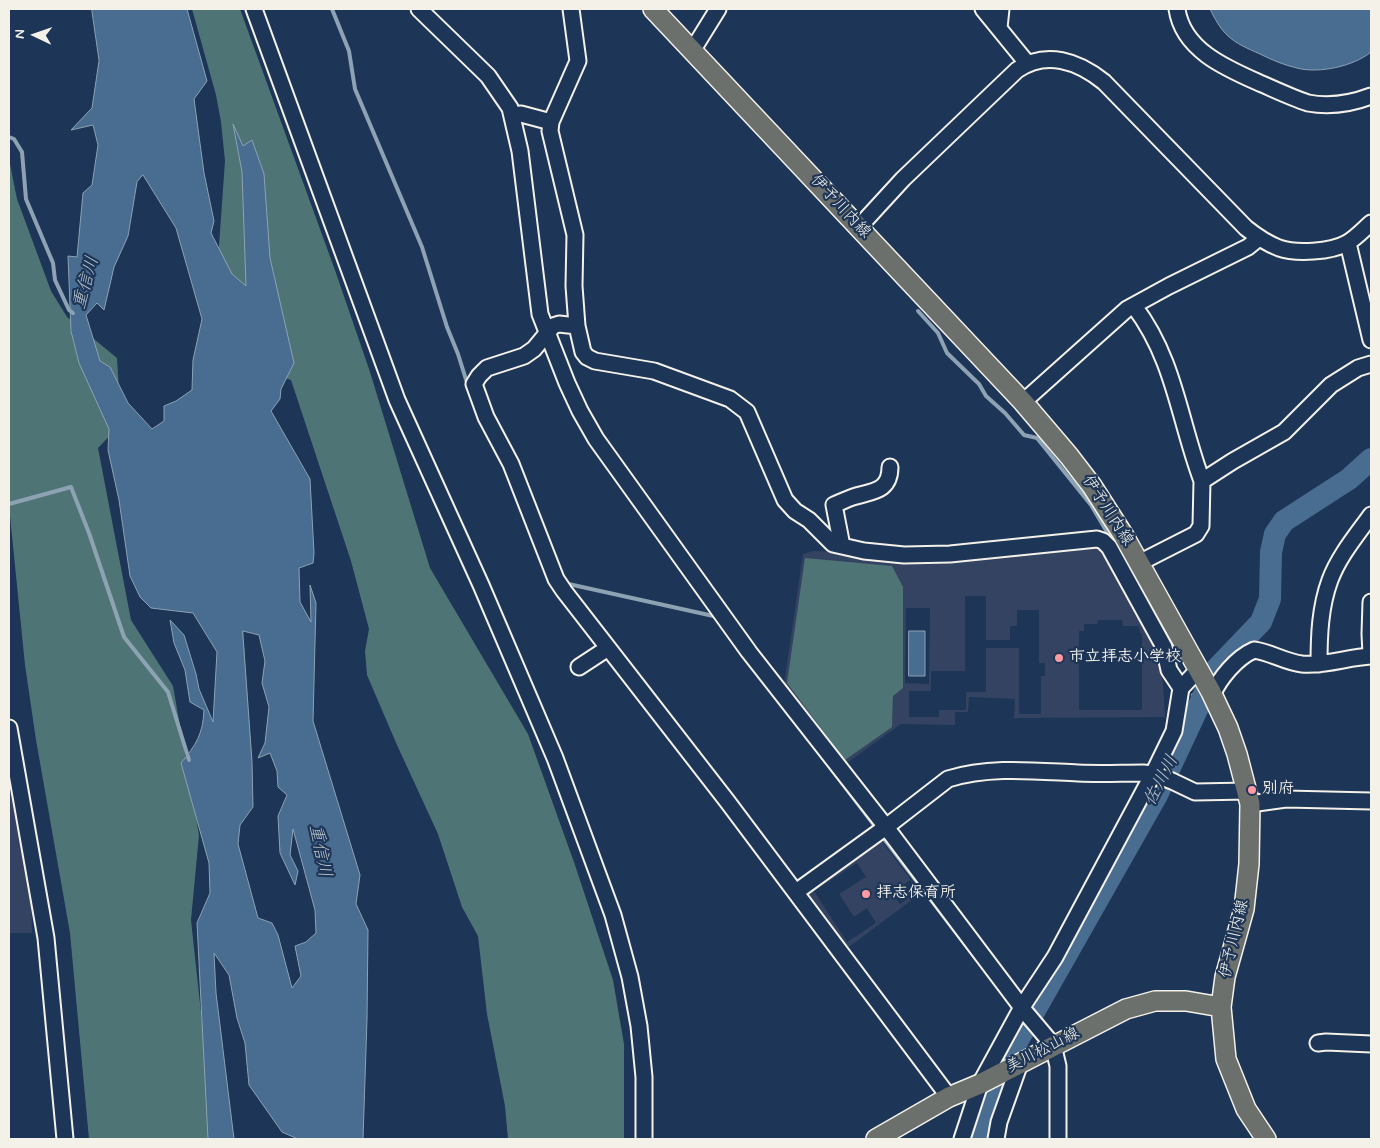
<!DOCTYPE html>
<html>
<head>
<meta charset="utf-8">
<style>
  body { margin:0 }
  #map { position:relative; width:1380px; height:1148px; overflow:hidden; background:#1d3557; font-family:Mynerve,sans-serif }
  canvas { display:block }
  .frame { position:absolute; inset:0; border:10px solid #f4f1e8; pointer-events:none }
  .north { position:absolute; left:10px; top:10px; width:50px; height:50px; -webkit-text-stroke:4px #1d3557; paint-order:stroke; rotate:273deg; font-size:14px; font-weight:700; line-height:20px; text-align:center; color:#f4f1e8 }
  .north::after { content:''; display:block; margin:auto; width:18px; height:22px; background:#f4f1e8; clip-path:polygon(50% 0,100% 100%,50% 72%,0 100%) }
</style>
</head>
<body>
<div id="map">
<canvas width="1380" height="1148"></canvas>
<div class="frame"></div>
<div class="north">N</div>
</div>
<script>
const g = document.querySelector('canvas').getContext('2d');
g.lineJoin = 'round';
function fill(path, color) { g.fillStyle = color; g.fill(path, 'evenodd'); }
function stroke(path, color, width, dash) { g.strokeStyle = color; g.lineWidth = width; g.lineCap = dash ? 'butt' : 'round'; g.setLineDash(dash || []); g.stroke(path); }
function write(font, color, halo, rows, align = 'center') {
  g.font = font + ' Mynerve,"Klee One",sans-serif'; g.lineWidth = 4.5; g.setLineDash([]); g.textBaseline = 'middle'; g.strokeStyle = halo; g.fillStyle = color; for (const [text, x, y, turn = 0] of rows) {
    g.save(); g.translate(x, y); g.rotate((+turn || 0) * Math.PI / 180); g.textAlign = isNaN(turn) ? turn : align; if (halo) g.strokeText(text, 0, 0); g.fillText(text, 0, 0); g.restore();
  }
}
const built = new Path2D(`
  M1090 547 1099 549 1109 559 1161 653 1165 717 1014 718 1015 699 969 697 968 712H955V725L901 724 844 765 784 685 803 554 813 551 842 552 1055 549ZM965 596H986V640H1010V626H1017V610H1039V663H1045V676H1041V714H1019V648H986V692H966V710H939V717H909V691H931V671H965ZM906 608H930L929 684 905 683ZM1098 620H1122L1123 626H1139L1140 633H1142V710H1079V631H1084V624H1097ZM787 683 893 696 892 727Z
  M9 753 31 882 32 933H9Z
  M879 838 921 893 845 950 804 895ZM857 863 866 877 839 894 854 917 867 908 876 923 847 942 814 891ZM910 880 918 891 900 904 893 894Z`);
const green = new Path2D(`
  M192 9H240L336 273 370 372 430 568 528 734 575 865 613 980 624 1044V1139H508L505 1106 487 1014 478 936 462 907 438 834 397 745 367 675 365 651 369 629 351 561 291 380 265 371 216 288 225 161 221 122 216 95Z
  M9 159 17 199 51 291 67 317 117 358 121 424 98 448 131 620 173 686 199 835 191 920 208 1078 218 1139H89L70 933 36 740 25 665 9 506Z
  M805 558 892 566 903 587V688L893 696 892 727 845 760 787 683Z`);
const water = new Path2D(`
  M92 9H187L207 81 194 99 204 173 214 221 211 233 232 274 246 286 242 172 233 124 243 146 252 140 264 174 270 258 294 363 281 389 280 399 271 411 310 479 314 553 313 563 299 568 300 602 311 622 310 585 316 603 313 721 360 875 356 904 368 930 367 1019 363 1139H298L282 1132 249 1085 245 1043 237 1018 229 975 214 953 216 993 234 1139H208L197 923 210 893 209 863 181 763C196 745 203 734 204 710L190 702 185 670 174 643 170 620 184 635 196 674 199 689 213 722 217 652 193 613 151 608 140 597 130 576 119 500 108 450 109 429 79 363 71 331 68 256 77 257 83 193 92 185 98 145 93 125 71 130 92 108 99 61ZM143 175 176 228 202 319 193 360 192 390 176 401 164 406V421L152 429 128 403 110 367 100 361 86 315 97 303 104 310 114 267 128 236 137 182ZM243 631 259 635 265 661 262 683 269 707 265 743 258 758 270 753 277 771 278 787 287 795 278 816 280 853 295 885 298 871 290 855 293 829 315 910 316 933 306 942 295 946 301 976 292 988 278 935 272 923 258 918 238 844 240 825 253 807 252 762Z
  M1210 9H1371V52C1354 66 1319 74 1297 68 1284 65 1272 60 1260 54 1249 49 1236 44 1227 35 1219 27 1215 19 1210 9Z
  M909 631H925V676H909Z`);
const stream = new Path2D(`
  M332 9 349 51 355 89 422 247 447 327 458 354 468 386
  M9 137 14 139 22 152 26 199 53 263 55 280 69 310 73 313
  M918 311 938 333 947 353 979 384 986 396 1005 413 1024 435 1037 438 1091 505 1113 542
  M9 504 71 487 89 533 124 637 168 692 189 760
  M564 583 718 617
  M1193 695 1199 704
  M813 745 877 829
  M881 835 977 960
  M1022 1021 1026 1026`);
const river = new Path2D(`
  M981 1139 995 1092 1018 1040 1157 795 1216 669 1261 622 1270 599 1271 552 1275 534 1284 521 1349 479 1371 459`);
const minor = new Path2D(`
  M254 9 397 400 481 585 555 758 613 915 630 977 639 1026 644 1077V1139
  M419 9 488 76 510 108 520 151 540 314 567 383 580 411 596 439 749 652 886 827 1026 1013 1053 1045 1058 1066V1139
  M571 9 578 61 551 122 550 131 575 235 574 286 577 326 583 352 587 357 595 361 654 371 730 399 747 412 785 500 795 511 809 520 833 544 864 551 904 555 950 554 1097 539 1103 541 1109 547 1164 647 1169 670 1181 688
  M983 9 1027 63
  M1177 9C1183 51 1228 69 1262 84 1278 91 1293 98 1308 103 1330 107 1350 104 1371 96
  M999 28 1001 9
  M692 51 718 9
  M513 115 521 114 551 122
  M859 227 903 179 1017 70C1046 50 1078 61 1104 82L1246 228C1256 236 1266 243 1279 248 1296 254 1331 252 1347 243 1356 238 1364 229 1371 223
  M1348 243 1371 340
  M1134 306C1175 360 1179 420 1202 481
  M577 326 559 324 553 326 534 349 524 356 487 368 479 376 474 384 486 417 511 464 556 579 564 591 727 801 949 1097
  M1023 402 1127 309 1169 286 1248 247 1259 238
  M842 546 834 505C841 502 847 499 853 497 872 491 890 492 890 467
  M1139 563 1196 534 1201 526 1202 481 1233 461 1284 432 1331 385 1358 368 1371 364
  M1371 602 1370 634 1371 655
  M1319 664C1319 636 1320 607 1330 580 1339 556 1356 536 1371 515
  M579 667 608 648
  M1212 695C1220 678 1236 658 1254 650 1270 652 1285 662 1302 664 1326 666 1348 657 1371 656
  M9 728 46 938 65 1139
  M1250 804 1286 799 1371 801
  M796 892 886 827 948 779C990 766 1034 771 1078 773 1100 774 1121 773 1143 773L1153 774 1172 781 1195 792 1248 791
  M1318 1043 1326 1042 1371 1044
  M962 1139 980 1084 1022 1007 1055 957 1153 774 1174 731 1181 688 1198 670
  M996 1139 999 1122 1020 1063`);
const major = new Path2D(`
  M653 9 1023 402 1069 456 1092 486 1124 536 1211 692 1228 728 1237 754 1250 804 1249 864 1244 909 1225 977 1221 1007 1226 1059 1246 1109 1266 1139
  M876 1139 949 1097 980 1084 1126 1009 1155 1001H1186L1221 1007`);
const markers = [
  [1059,658,5,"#ff9aa2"],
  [1252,790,5,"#ff9aa2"],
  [866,894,5,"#ff9aa2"]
];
const streetNames = [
  ["伊予川内線",840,207,47],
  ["伊予川内線",1107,511,57],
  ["伊予川内線",1235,939,-77],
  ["美川松山線",1043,1051,-27]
];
const poiNames = [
  ["市立拝志小学校",1069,658],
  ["別府",1262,790],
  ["拝志保育所",876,894]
];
const waterNames = [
  ["重信川",87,283,-74],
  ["佐川川",1162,781,-63],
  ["重信川",319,851,79]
];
fill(built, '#344361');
fill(green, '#4f7476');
fill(water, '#486d90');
stroke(water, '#8da2b3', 1);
stroke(stream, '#8da2b3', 4);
stroke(river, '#486d90', 22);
stroke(minor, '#f4f1e8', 19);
stroke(major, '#f4f1e8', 22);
stroke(minor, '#1d3557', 15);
stroke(major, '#6c706d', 19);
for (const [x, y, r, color] of markers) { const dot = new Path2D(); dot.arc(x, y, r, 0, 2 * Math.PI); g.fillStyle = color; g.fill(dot); stroke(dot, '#1d3557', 2); }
write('16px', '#f4f1e8', '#1d3557', streetNames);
write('bold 16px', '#f4f1e8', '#1d3557', poiNames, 'left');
write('italic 18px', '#b8c3c9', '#1d3557', waterNames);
</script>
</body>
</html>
